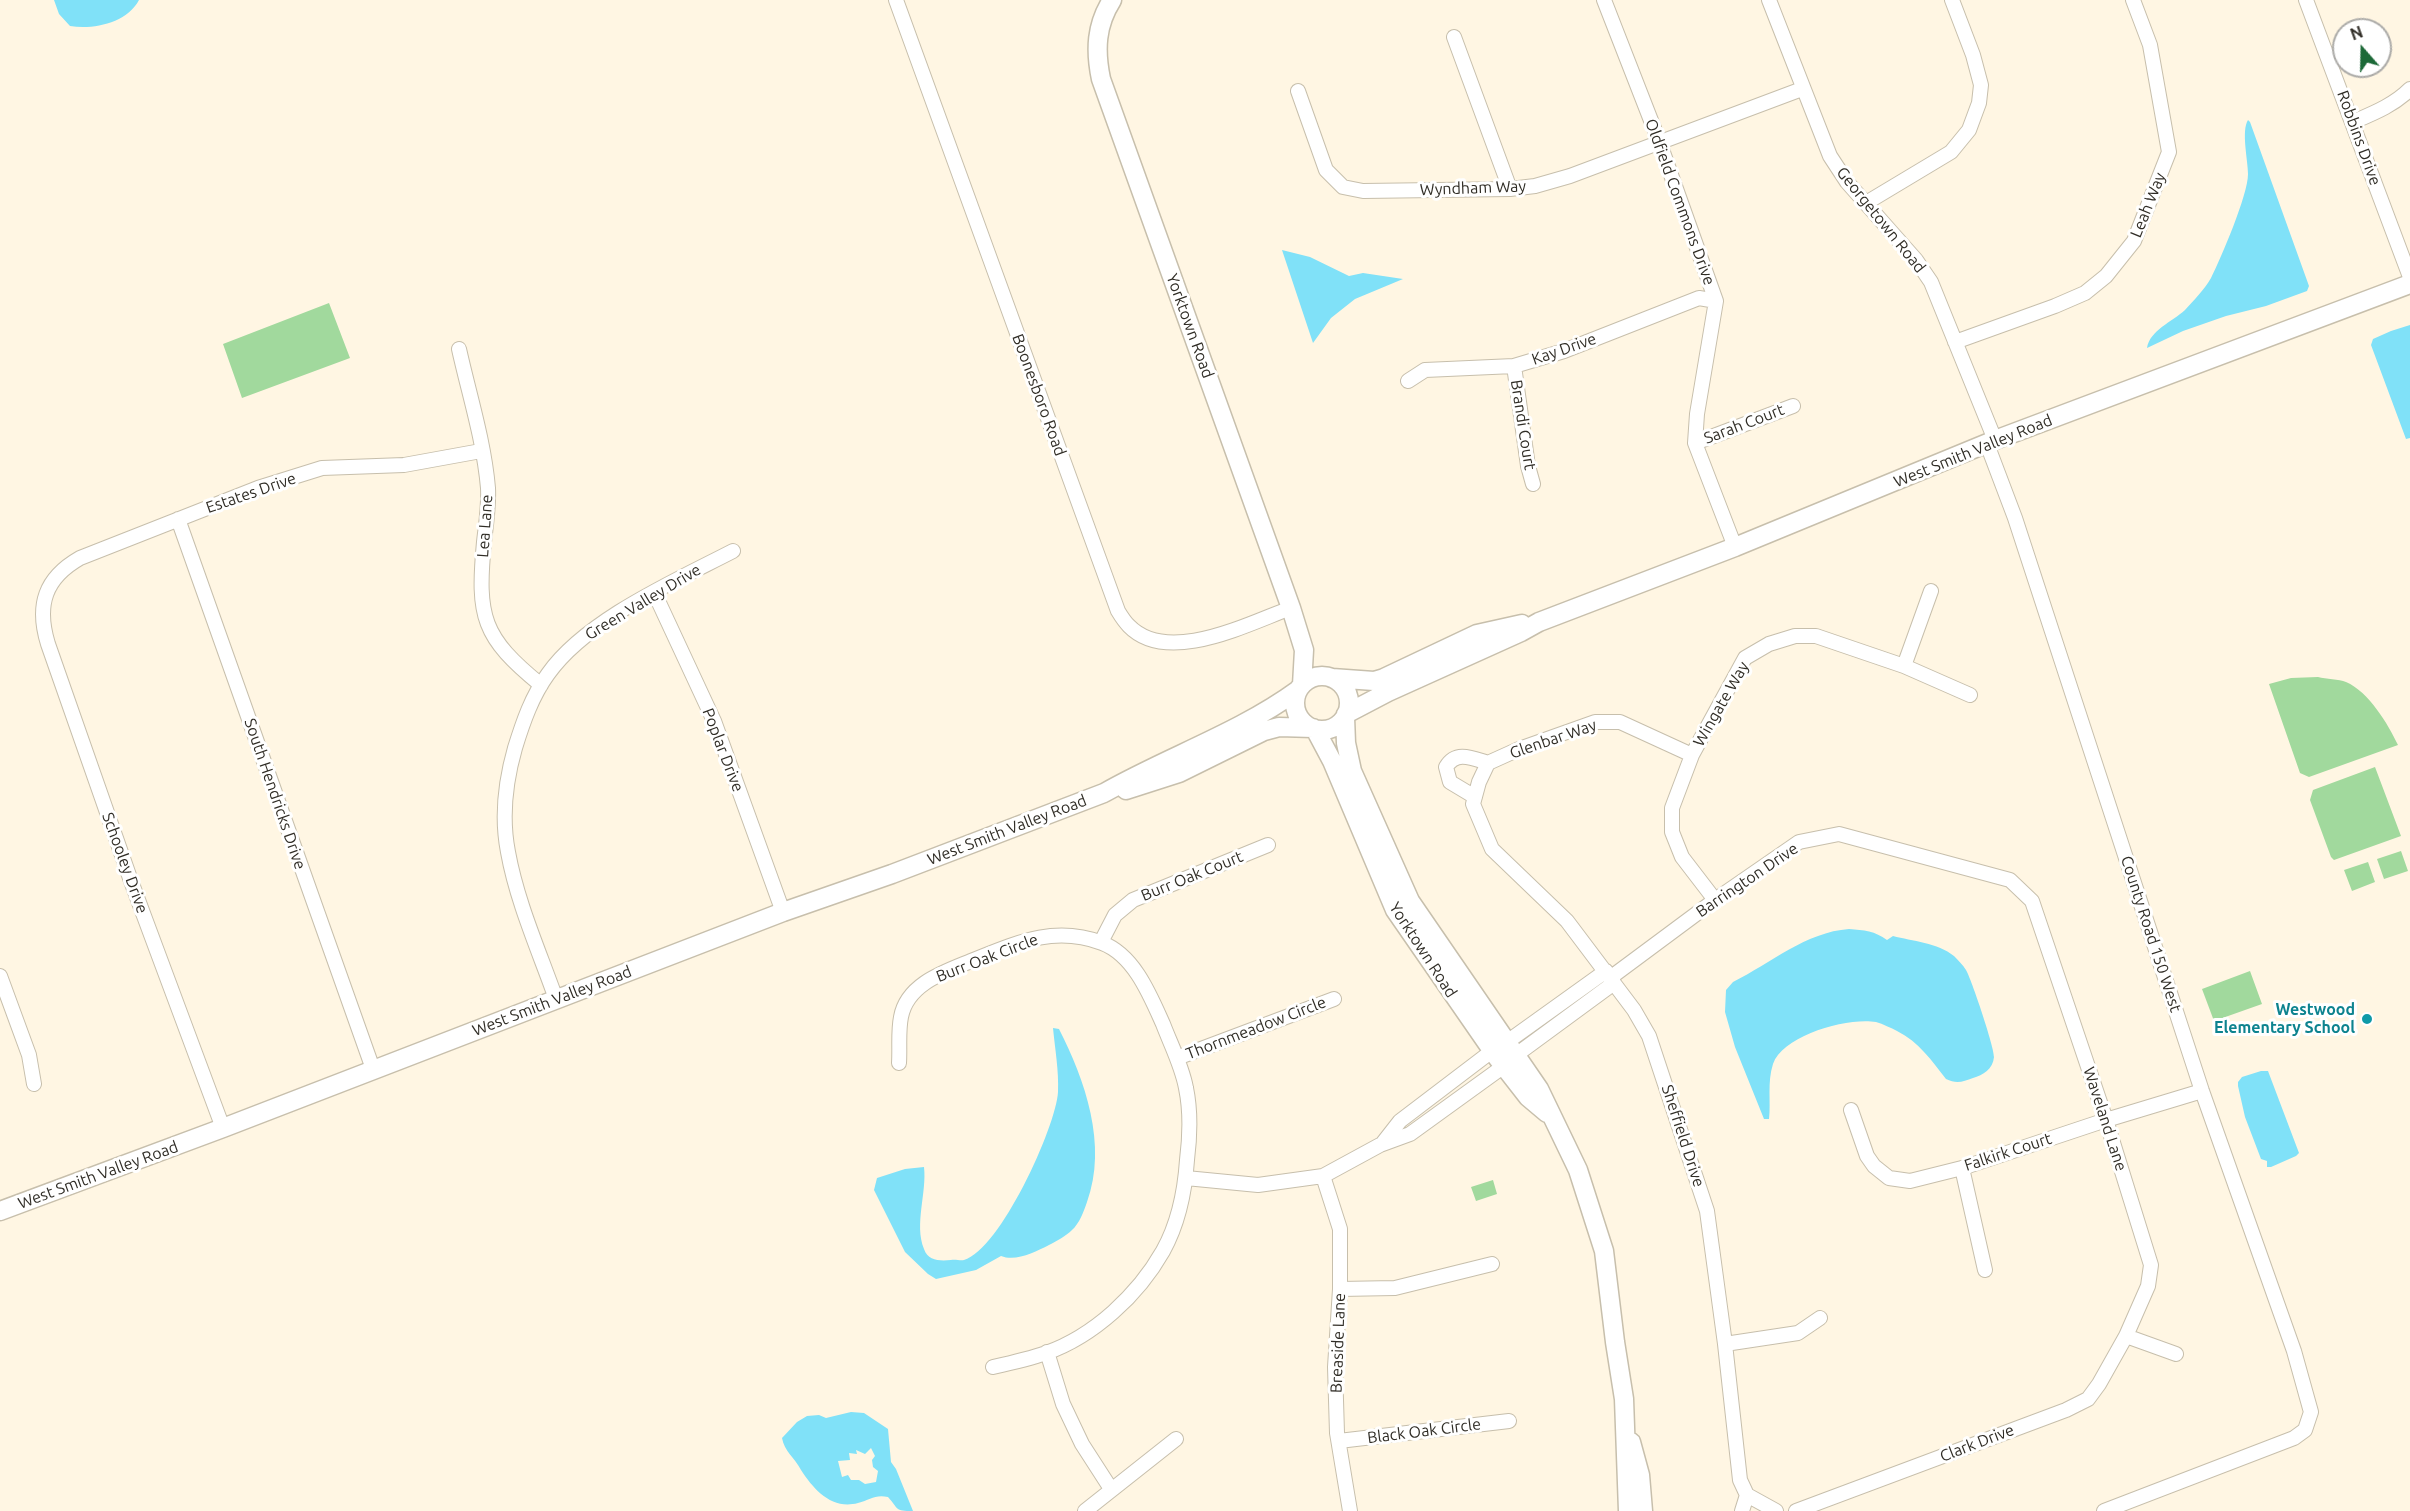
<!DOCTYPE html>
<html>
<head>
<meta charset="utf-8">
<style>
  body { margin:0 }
  #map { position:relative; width:2410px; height:1511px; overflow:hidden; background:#fff6e3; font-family:Ubuntu,sans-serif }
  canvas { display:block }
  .north { position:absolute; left:2332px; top:18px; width:60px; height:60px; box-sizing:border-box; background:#fff; border:2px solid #acaba8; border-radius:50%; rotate:340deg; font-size:16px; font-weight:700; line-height:24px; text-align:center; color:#302d26 }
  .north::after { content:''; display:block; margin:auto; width:21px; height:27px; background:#1c6937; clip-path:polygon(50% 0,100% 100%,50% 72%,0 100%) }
</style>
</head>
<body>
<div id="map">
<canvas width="2410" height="1511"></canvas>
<div class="north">N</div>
</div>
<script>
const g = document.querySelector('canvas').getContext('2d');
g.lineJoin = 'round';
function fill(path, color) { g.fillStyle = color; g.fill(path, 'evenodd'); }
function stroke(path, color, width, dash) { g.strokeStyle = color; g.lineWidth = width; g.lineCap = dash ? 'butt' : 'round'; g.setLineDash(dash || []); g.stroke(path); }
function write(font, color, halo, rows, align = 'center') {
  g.font = font + ' Ubuntu,sans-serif'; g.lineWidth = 6; g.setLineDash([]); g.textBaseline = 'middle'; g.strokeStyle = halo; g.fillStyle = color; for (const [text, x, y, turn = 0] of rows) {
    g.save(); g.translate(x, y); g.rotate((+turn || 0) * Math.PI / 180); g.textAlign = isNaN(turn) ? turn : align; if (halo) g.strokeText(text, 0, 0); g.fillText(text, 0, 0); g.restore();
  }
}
const green = new Path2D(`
  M329 303 350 358 242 398 223 344Z
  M2318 677C2326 679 2339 679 2346 682 2369 692 2388 724 2398 745L2309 777 2300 773 2269 684 2291 678Z
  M2375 767 2401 836 2334 860 2331 857 2310 800 2313 790Z
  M2401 851 2408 871 2384 879 2377 859Z
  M2368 862 2375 882 2352 891 2344 870Z
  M2250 971 2262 1004 2214 1021 2202 989Z
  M1493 1180 1497 1194 1476 1201 1471 1187Z`);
const water = new Path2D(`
  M54 0H139C127 23 93 30 70 26L59 14Z
  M2248 120 2250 122 2309 286 2307 291 2266 306 2226 316 2183 331 2147 348C2150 330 2172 322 2185 310 2194 300 2204 290 2211 278 2221 258 2248 195 2248 174 2248 160 2241 131 2248 120Z
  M1282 250 1310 257 1349 276 1363 273 1403 279 1355 299 1331 318 1313 343Z
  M2410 325V438L2406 439 2371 345 2373 339 2391 331Z
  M1849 929C1864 930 1875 931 1887 940L1893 936C1912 941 1938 943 1954 956 1958 960 1963 965 1966 970 1971 978 1995 1049 1994 1057 1993 1069 1983 1075 1973 1078 1963 1082 1956 1084 1946 1079 1932 1061 1919 1042 1897 1031 1891 1028 1883 1024 1876 1022 1848 1017 1783 1035 1773 1064 1767 1083 1771 1101 1769 1119H1764L1735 1047 1725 1012 1726 990 1733 982C1771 963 1806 932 1849 929Z
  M1053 1028 1059 1029C1085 1080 1108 1145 1087 1202 1084 1211 1079 1224 1072 1230 1066 1236 1057 1241 1049 1245 1035 1252 1016 1262 1001 1256L976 1270 936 1279 928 1274 905 1252 874 1190 877 1178 905 1169 924 1167C927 1193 914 1224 924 1249 928 1261 940 1261 951 1260 955 1259 961 1261 964 1260 1000 1250 1056 1127 1058 1092 1059 1071 1055 1049 1053 1028Z
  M2261 1071H2268L2299 1153 2296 1156 2271 1167H2267V1161L2261 1159 2245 1117 2238 1086V1082L2242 1077Z
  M851 1412 864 1413 888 1429 891 1462 896 1469 913 1511C894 1511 899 1509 888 1497 875 1494 870 1500 858 1503 832 1510 814 1490 801 1470 795 1458 784 1451 782 1438L797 1422 807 1416 819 1415 826 1418ZM871 1448 875 1456 872 1460 873 1467 878 1471 876 1482 865 1484 859 1480H851L848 1475 842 1477 838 1461 850 1460 849 1453 857 1454 856 1450 865 1454Z`);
const street = new Path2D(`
  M896 0 1118 611C1121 616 1125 622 1129 626 1168 666 1249 623 1291 608
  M1604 0 1659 141 1716 301 1697 414 1695 443 1735 547
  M1769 0 1830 156 1847 182 1916 260 1931 282 1995 440
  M2306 0 2410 277
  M1454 37 1510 189
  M1298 91 1326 170 1343 187 1363 191 1510 189 1535 186 1570 176 1802 89
  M2353 122C2374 113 2394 105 2410 89
  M1866 203 1951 152 1969 130 1979 103 1981 85 1973 55 1952 0
  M1955 342 2055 306 2085 293 2106 276 2134 241 2169 152 2150 45 2133 0
  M459 349C469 394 484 441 488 488 489 506 486 524 484 542 477 617 482 637 541 685
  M1514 366 1528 466 1533 484
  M1408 381 1425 370 1514 366 1564 351 1699 298 1716 301
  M1695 443 1793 406
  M1987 444 2015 518 2202 1091 2294 1351 2311 1412 2305 1430 2294 1438 2104 1511
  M178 519 373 1069
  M654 592 714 721 783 912
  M1904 666 1931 591
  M1692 755 1620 722H1595L1519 749 1488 763 1479 782 1473 804 1492 849 1567 921 1634 1010 1649 1036 1707 1211 1725 1344 1740 1480 1747 1495 1776 1511
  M1475 797 1450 782 1446 767C1456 750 1472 758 1488 763
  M1715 900 1682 857 1672 832V808L1692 755 1745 658 1769 644 1795 636H1816L1904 666 1970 695
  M1101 942 1115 915 1133 900 1268 845
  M0 976 29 1055 34 1084
  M1610 978 1715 900 1799 842 1839 834 2010 880 2032 901 2106 1120 2151 1265 2148 1286 2126 1336 2099 1384 2088 1399 2066 1410 1796 1511
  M556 999C539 951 517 902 508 852 501 816 505 783 515 748 523 722 532 696 548 674 586 620 675 581 733 551
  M1507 1042 1606 971
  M1516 1055 1614 983
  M1177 1058 1334 999
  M899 1063C900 1048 898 1032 901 1017 907 984 944 972 971 961 1016 943 1054 925 1102 943 1134 955 1150 995 1163 1024 1171 1045 1182 1066 1186 1088 1191 1112 1190 1136 1187 1160 1185 1190 1178 1224 1163 1251 1138 1295 1094 1336 1046 1353 1029 1359 1011 1363 993 1367
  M1851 1110 1867 1156 1874 1166 1889 1178 1910 1181 1962 1168 2106 1120 2202 1091
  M223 1128 131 881 48 644C36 605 45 578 80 558L258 488 322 468 404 465 481 451
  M1382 1144 1400 1121 1492 1051
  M1962 1168 1985 1270
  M1323 1176 1340 1229V1289L1335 1367 1337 1433 1350 1511
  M1186 1178 1258 1185 1323 1176 1380 1145 1410 1134 1504 1066
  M1340 1289 1395 1288 1492 1264
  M2126 1336 2176 1354
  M1725 1344 1798 1333 1820 1318
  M1047 1352 1063 1404 1082 1444 1111 1489
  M1339 1441 1509 1421
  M1085 1511 1176 1439
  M1742 1511 1747 1495`);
const secondary = new Path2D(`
  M1112 0C1096 25 1095 50 1101 79L1291 608 1304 650 1302 685
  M1295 703a27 27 0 1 1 54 0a27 27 0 1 1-54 0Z
  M1332 678 1374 681 1384 678 1477 634 1522 624
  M1346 714 1388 692 1521 632 1539 622 1735 547 1995 440 2410 284
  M1345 717 1346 743 1352 771 1410 901 1539 1089 1578 1170 1604 1251 1615 1342 1624 1399 1628 1511
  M1315 729 1332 761 1395 910 1496 1056 1528 1097 1547 1113
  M1126 790 1179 773 1264 731 1279 727 1313 728
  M0 1211 223 1128 783 912 892 874 1104 793C1167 757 1239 733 1298 690
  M1631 1442 1640 1475 1643 1511`);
const markers = [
  [2367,1019,6,"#0f9aa8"]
];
const streetNames = [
  ["Robbins Drive",2359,138,70],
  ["Wyndham Way",1473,188,-2],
  ["Oldfield Commons Drive",1680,202,70],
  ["Leah Way",2148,205,-68],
  ["Georgetown Road",1881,220,51],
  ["Yorktown Road",1190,326,70],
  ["Kay Drive",1564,349,-19],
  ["Boonesboro Road",1039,395,70],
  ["Sarah Court",1744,424,-21],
  ["Brandi Court",1523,425,81],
  ["West Smith Valley Road",1973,451,-22],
  ["Estates Drive",251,493,-19],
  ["Lea Lane",485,526,-86],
  ["Green Valley Drive",643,602,-31],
  ["Wingate Way",1721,704,-60],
  ["Glenbar Way",1553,739,-19],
  ["Poplar Drive",723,750,69],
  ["South Hendricks Drive",275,794,71],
  ["West Smith Valley Road",1007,830,-21],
  ["Schooley Drive",125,863,70],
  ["Burr Oak Court",1192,876,-22],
  ["Barrington Drive",1747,880,-34],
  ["County Road 150 West",2151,934,72],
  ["Yorktown Road",1423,950,57],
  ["Burr Oak Circle",987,958,-21],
  ["West Smith Valley Road",552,1001,-21],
  ["Thornmeadow Circle",1256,1028,-21],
  ["Waveland Lane",2105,1119,72],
  ["Sheffield Drive",1683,1136,72],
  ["Falkirk Court",2008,1152,-18],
  ["West Smith Valley Road",98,1175,-20],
  ["Breaside Lane",1338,1343,-88],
  ["Black Oak Circle",1424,1431,-7],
  ["Clark Drive",1977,1443,-21]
];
const cultureNames = [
  ["Westwood",2355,1010],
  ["Elementary School",2355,1028]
];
fill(green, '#a1d99d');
fill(water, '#80e1f8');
stroke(street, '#c7bfac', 16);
stroke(secondary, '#c7bfac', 21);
stroke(street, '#fff', 14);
stroke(secondary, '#fff', 18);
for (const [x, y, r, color] of markers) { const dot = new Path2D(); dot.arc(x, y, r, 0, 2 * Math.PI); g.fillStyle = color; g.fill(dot); stroke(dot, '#fff', 2); }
write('16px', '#302d26', '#fff', streetNames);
write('bold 16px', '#0d838f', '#fff', cultureNames, 'right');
</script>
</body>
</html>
